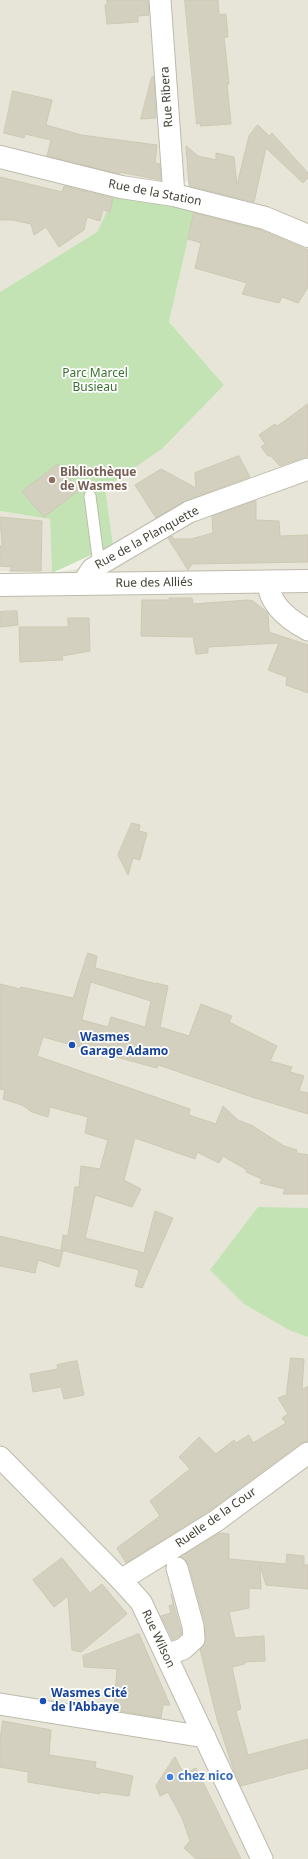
<!DOCTYPE html>
<html>
<head>
<meta charset="utf-8">
<style>
  body { margin:0 }
  canvas { display:block; background:#f3f2e9 }
</style>
</head>
<body>
<canvas width="308" height="1859"></canvas>
<script>
const g = document.querySelector('canvas').getContext('2d');
g.lineJoin = 'round';
function fill(path, color) { g.fillStyle = color; g.fill(path, 'evenodd'); }
function stroke(path, color, width, dash) { g.strokeStyle = color; g.lineWidth = width; g.lineCap = dash ? 'butt' : 'round'; g.setLineDash(dash || []); g.stroke(path); }
function write(font, color, halo, rows, align = 'center') {
  g.font = font + ' "Noto Sans",sans-serif'; g.lineWidth = 3.5; g.setLineDash([]); g.textBaseline = 'middle'; g.strokeStyle = halo; g.fillStyle = color; for (const [text, x, y, turn = 0] of rows) {
    g.save(); g.translate(x, y); g.rotate((+turn || 0) * Math.PI / 180); g.textAlign = isNaN(turn) ? turn : align; if (halo) g.strokeText(text, 0, 0); g.fillText(text, 0, 0); g.restore();
  }
}
const residential = new Path2D(`
  M0 0H308V458L187 506 113 545 105 488 162 449 224 385 169 322 196 204 198 185 185 181 175 185 120 178 0 148Z
  M0 165 115 195 97 232 0 292Z
  M308 463V1859H0V576L46 573 0 571V511L50 519 52 573 99 565Z`);
const green = new Path2D(`
  M115 195 196 204 169 322 224 385 162 449 105 488 113 545 52 573 50 519 0 511V292L97 232Z
  M258 1207 308 1208V1337L291 1331 244 1304 210 1270Z`);
const building = new Path2D(`
  M107 0H148L149 15 138 16V22L107 24 105 5 107 4Z
  M185 0H218L219 15 226 14 228 37H224L229 84H227L231 124 200 126 201 123 197 124Z
  M152 77H154L156 118 141 119Z
  M13 91 52 100 46 125 81 135 157 145 155 163 160 164 161 180 119 172V174L47 156 51 140 25 134 24 138 4 133Z
  M258 125 269 136 272 133 308 173V178L303 183 266 148 254 202 189 186 186 146 198 156 216 160V153L234 157 237 185 249 136Z
  M0 177 62 192 64 186 113 198 110 212 103 210 100 221 87 217 84 230 59 247 46 227 34 235 31 224 13 220H0Z
  M194 213 261 230 308 250V287L298 303 282 297 279 303 242 294 247 283 195 268 201 243 188 239Z
  M308 404V456L280 466 271 456H268L261 447 265 444 259 435 275 424 277 426Z
  M239 456 250 477 185 501 156 518 135 485 161 469 196 488 195 473Z
  M58 464 79 490 44 517 22 492Z
  M256 501V520L279 521 280 536 308 535V562L192 564 188 570 168 538 172 536 173 539H191L213 533 212 516Z
  M0 517 42 521 41 571H10L12 567 0 566V546H2Z
  M169 598H192L193 604 248 600 253 601 268 613 269 632 308 645V693L286 685 287 677 268 670 279 643 208 647V653L196 654 193 637 141 636 142 600H170Z
  M17 611 18 625 0 627V612Z
  M68 618H89L90 651 62 656 63 660 20 662 19 627H68Z
  M132 823 140 825 139 831 147 833 140 860 133 858 128 875 118 855Z
  M88 953 97 956 95 968 156 984V983L168 986 160 1027 189 1036 201 1004 232 1016 229 1022 277 1046 270 1061 292 1067 290 1072 304 1076 299 1091 308 1093V1114L255 1098 176 1071 158 1065 157 1068 43 1037 37 1056 190 1109 189 1115 216 1124 223 1106 238 1120 251 1125 284 1146 297 1150 296 1153 308 1155V1194H283L285 1189 260 1183 262 1179 246 1172 247 1170 223 1156 219 1163 197 1152 195 1159 135 1138 124 1180 141 1189 132 1207 95 1195 85 1238 144 1253 155 1211 173 1218 142 1288 135 1286 139 1270 61 1250 63 1235 68 1236 75 1187H79L81 1166 100 1169 108 1140 85 1133 88 1117 50 1107 48 1117 32 1112 22 1105 3 1099 5 1090 0 1089V984L20 989 21 987 73 998ZM91 982 151 1001 145 1027 111 1017 108 1027 82 1020Z
  M0 1236 63 1251 59 1267 38 1260 35 1273 0 1266Z
  M291 1358 304 1359 302 1390 308 1386V1441L301 1443 209 1511 126 1563 117 1548 160 1516 150 1501 190 1469 179 1457 199 1437 216 1454 234 1440 236 1443 249 1435 253 1443 286 1423 282 1418 288 1414 278 1398 286 1395Z
  M77 1361 84 1395 64 1399 61 1387 33 1392 30 1374 58 1369 57 1365Z
  M219 1533 229 1534V1559L286 1564 287 1554 304 1556V1565H308V1589L266 1585 260 1565 261 1589 249 1588V1608L229 1612 235 1638 264 1636 265 1661 244 1662 245 1664 232 1667 241 1709 236 1711 248 1755 308 1739V1768L241 1786 233 1768 217 1719 200 1649 205 1643V1623L189 1565 181 1557Z
  M62 1558 90 1593 102 1584 127 1614 81 1652 72 1650 68 1596 54 1607 33 1580Z
  M171 1594 182 1634 173 1640 161 1616 171 1613 169 1606 173 1605Z
  M139 1634 170 1705H163L161 1718 114 1710 117 1669 84 1667 83 1656Z
  M3 1721 51 1730 49 1755 96 1762 95 1768 133 1776 129 1796 100 1792V1794L28 1782V1772L0 1767V1740Z
  M175 1757 184 1774 196 1768 241 1859H196L184 1848 190 1841 182 1818 168 1792 160 1796 156 1786Z`);
const service = new Path2D(`
  M90 496 99 565`);
const minor = new Path2D(`
  M160 0 174 195
  M268 582C269 604 289 620 308 630
  M86 584V578L92 569 189 512 308 469
  M0 1457 121 1580 141 1602 262 1859
  M121 1580 216 1521 308 1453
  M166 1655 183 1649 194 1639 193 1626 177 1568
  M0 1704 205 1737`);
const tertiary = new Path2D(`
  M0 157 121 187 174 195 265 218 308 236
  M0 585 308 581`);
const markers = [
  [52,480,4,"#8d6e63"],
  [72,1045,4,"#1a4fb4"],
  [43,1701,4,"#1a4fb4"],
  [170,1777,4,"#3f7fe0"]
];
const streetNames = [
  ["Rue Ribera",167,97,-94],
  ["Rue de la Station",155,193,11],
  ["Rue de la Planquette",147,538,-29],
  ["Rue des Alliés",154,583,-1],
  ["Ruelle de la Cour",216,1518,-35],
  ["Rue Wilson",158,1639,65]
];
const parkNames = [
  ["Parc Marcel",95,374],
  ["Busieau",95,388]
];
const educationNames = [
  ["Bibliothèque",60,473],
  ["de Wasmes",60,487]
];
const transitNames = [
  ["Wasmes",80,1038],
  ["Garage Adamo",80,1052],
  ["Wasmes Cité",51,1694],
  ["de l'Abbaye",51,1708]
];
const shopNames = [
  ["chez nico",178,1777]
];
fill(residential, '#e6e5d7');
fill(green, '#c4e3b5');
fill(building, '#d3d0bf');
stroke(building, '#cdc9b3', 1);
stroke(service, '#bdbbac', 13);
stroke(minor, '#bdbbac', 23);
stroke(tertiary, '#bdbbac', 24);
stroke(service, '#fff', 11);
stroke(minor, '#fff', 21);
stroke(tertiary, '#fff', 22);
for (const [x, y, r, color] of markers) { const dot = new Path2D(); dot.arc(x, y, r, 0, 2 * Math.PI); g.fillStyle = color; g.fill(dot); stroke(dot, '#fff', 1.5); }
write('12px', '#454338', '#fff', streetNames);
write('12px', '#3a7230', '#fff', parkNames);
write('bold 12px', '#785e54', '#fff', educationNames, 'left');
write('bold 12px', '#164399', '#fff', transitNames, 'left');
write('bold 12px', '#366cbe', '#fff', shopNames, 'left');
</script>
</body>
</html>
